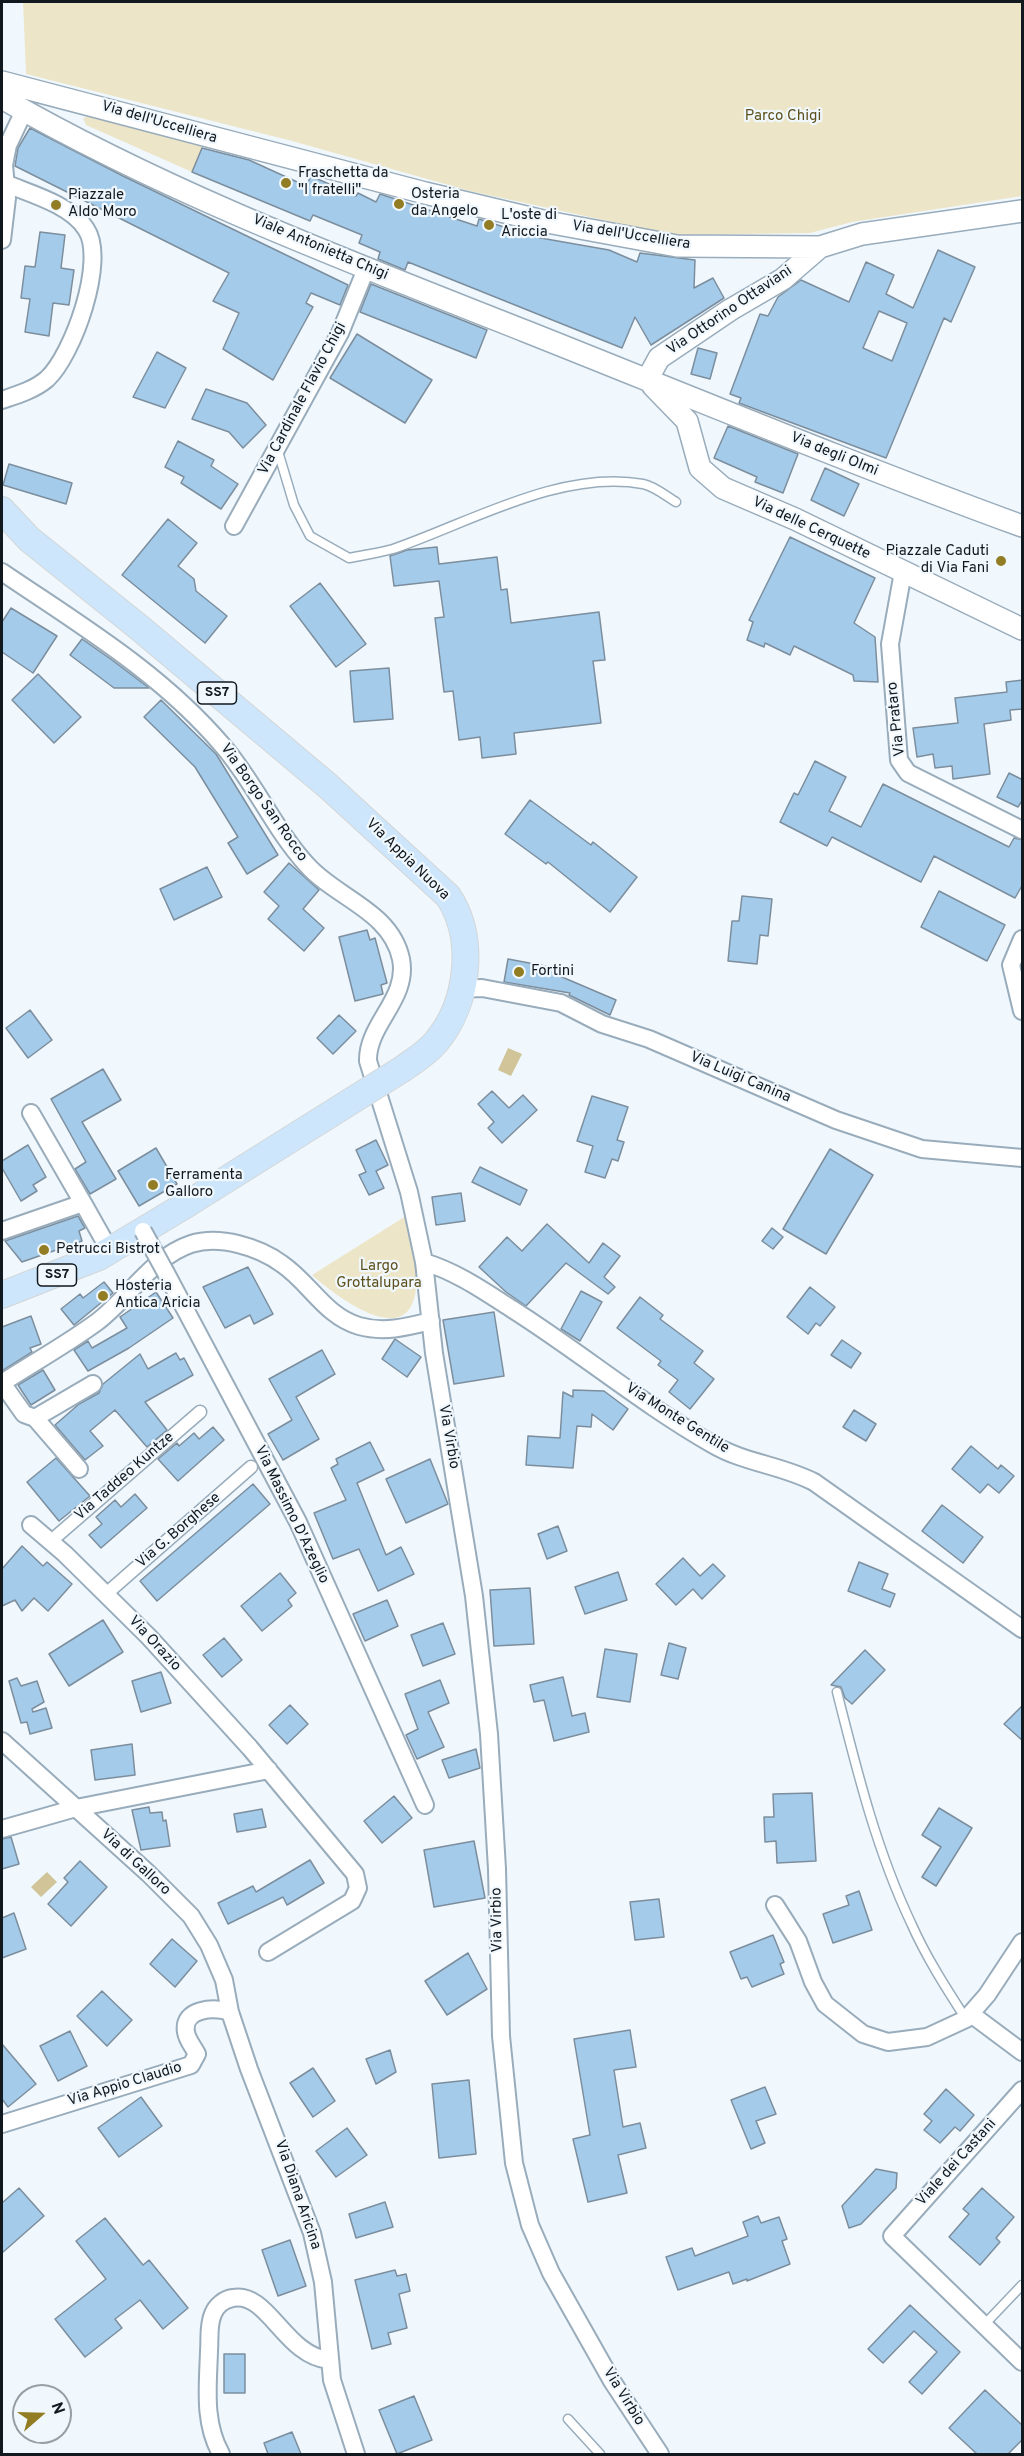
<!DOCTYPE html>
<html>
<head>
<meta charset="utf-8">
<style>
  body { margin:0 }
  #map { position:relative; width:1024px; height:2456px; overflow:hidden; background:#f0f8fe; font-family:Overpass,sans-serif }
  canvas { display:block }
  .frame { position:absolute; inset:0; border:3px solid #12191e; pointer-events:none }
  .north { position:absolute; left:12px; top:2384px; width:60px; height:60px; box-sizing:border-box; background:#f0f8fe; border:2px solid #979fa4; border-radius:50%; rotate:70deg; font-size:16px; font-weight:700; line-height:24px; text-align:center; color:#12191e }
  .north::after { content:''; display:block; margin:auto; width:21px; height:27px; background:#937d24; clip-path:polygon(50% 0,100% 100%,50% 72%,0 100%) }
</style>
</head>
<body>
<div id="map">
<canvas width="1024" height="2456"></canvas>
<div class="frame"></div>
<div class="north">N</div>
</div>
<script>
const g = document.querySelector('canvas').getContext('2d');
g.lineJoin = 'round';
function fill(path, color) { g.fillStyle = color; g.fill(path, 'evenodd'); }
function stroke(path, color, width, dash) { g.strokeStyle = color; g.lineWidth = width; g.lineCap = dash ? 'butt' : 'round'; g.setLineDash(dash || []); g.stroke(path); }
function write(font, color, halo, rows, align = 'center') {
  g.font = font + ' Overpass,sans-serif'; g.lineWidth = 4.5; g.setLineDash([]); g.textBaseline = 'middle'; g.strokeStyle = halo; g.fillStyle = color; for (const [text, x, y, turn = 0] of rows) {
    g.save(); g.translate(x, y); g.rotate((+turn || 0) * Math.PI / 180); g.textAlign = isNaN(turn) ? turn : align; if (halo) g.strokeText(text, 0, 0); g.fillText(text, 0, 0); g.restore();
  }
}
const green = new Path2D(`
  M23 2H1022V196L852 222 810 233 672 235 470 191 292 141 26 74Z
  M89 116 203 146 192 172 86 125 83 118Z
  M406 1216C411 1242 422 1272 414 1299 400 1347 331 1292 312 1275Z`);
const water = new Path2D(`
  M508 1048 522 1054 511 1076 498 1070Z
  M47 1872 57 1882 41 1897 31 1887Z`);
const building = new Path2D(`
  M30 128 123 176 348 285 340 305 311 293 306 303 313 307 273 380 223 349 239 313 213 301 229 273 15 166 18 148Z
  M202 148 249 160 306 186 311 176 356 196 358 193 376 202 380 194 477 226 479 219 535 237 609 250 637 262 640 253 695 260 694 288 713 278 724 298 651 345 635 317 622 348 408 262 405 270 378 259 380 252 359 243 362 235 313 215 310 221 192 172Z
  M40 232 65 235 61 268 74 270 69 305 53 303 49 336 25 332 30 299 21 298 25 266 35 267Z
  M938 250 975 267 951 322 944 318 886 458 739 403 741 398 730 394 760 314 768 316 778 297 801 280 849 302 866 262 894 275 886 294 913 308ZM879 311 907 323 892 361 863 348Z
  M371 284 487 330 476 358 360 312Z
  M357 334 432 380 405 423 330 378Z
  M698 348 717 353 710 379 691 374Z
  M157 352 186 368 165 408 133 397Z
  M206 389 247 403 266 425 243 448 229 432 192 419Z
  M728 426 798 454 783 493 755 482 757 477 714 458Z
  M178 441 214 460 211 466 238 484 221 509 181 483 184 477 165 467Z
  M9 464 72 483 66 504 3 485Z
  M825 468 859 484 844 516 811 500Z
  M168 519 197 543 178 566 194 579 196 591 227 616 205 643 122 575Z
  M790 537 875 578 854 623 875 637 878 682 854 681 853 675 794 646 790 655 765 643 764 647 747 640 753 622 749 620Z
  M437 547 439 564 497 557 501 590 507 589 511 623 599 612 605 660 593 661 601 723 514 733 516 754 482 758 480 737 459 740 453 691 444 692 435 618 444 617 439 581 394 586 390 556 407 550Z
  M320 583 366 644 336 667 290 606Z
  M11 608 57 636 33 673 2 652V622Z
  M82 639 112 660 149 688H114L70 655Z
  M389 668 393 719 354 722 350 671Z
  M38 674 81 717 54 743 12 700Z
  M1023 680V709L1010 710 1011 720 984 724 990 774 953 779 952 766 935 768 933 754 917 757 913 728 958 723 955 698 1007 692 1006 682Z
  M161 700 216 754 278 855 247 874 228 843 238 837 195 767 144 717Z
  M815 761 846 777 829 811 861 827 883 784 1009 847 1014 838 1023 840V884L1015 898 934 856 921 882 832 837 827 846 780 822 794 793 798 795Z
  M1009 773 1023 780V799L1018 807 997 797Z
  M530 800 591 845 593 842 637 877 610 912 548 862 546 864 505 834Z
  M289 863 319 890 303 909 324 928 304 951 268 919 279 906 264 892Z
  M207 867 222 897 174 920 160 889Z
  M939 891 1005 925 987 961 921 927Z
  M742 896 772 899 768 936 760 935 757 964 728 961 732 921H739Z
  M367 930 370 940 375 938 387 983 381 985 383 994 355 1001 339 937Z
  M508 959 556 968 555 974 616 1000 610 1015 569 995 570 993 504 982Z
  M30 1010 52 1040 28 1058 6 1028Z
  M339 1015 356 1031 333 1054 317 1038Z
  M103 1069 121 1100 82 1122 116 1179 90 1194 75 1169 86 1162 51 1099Z
  M492 1091 509 1108 523 1095 537 1110 502 1143 488 1128 494 1122 478 1104Z
  M592 1096 628 1107 617 1140 624 1142 618 1161 612 1159 605 1178 585 1172 593 1146 577 1141Z
  M376 1140 388 1165 376 1171 384 1188 369 1195 359 1175 366 1172 356 1150Z
  M28 1145 46 1177 33 1185 37 1191 21 1201 2 1168V1161Z
  M156 1148 177 1184 139 1206 118 1171Z
  M830 1149 873 1175 826 1254 783 1229Z
  M480 1167 527 1190 520 1205 472 1182Z
  M461 1193 465 1221 436 1225 432 1197Z
  M78 1216 85 1228 79 1231 82 1241 22 1262 5 1241Z
  M547 1224 589 1263 603 1243 620 1256 604 1277 615 1287 608 1294 566 1263 526 1306 506 1292 479 1267 507 1237 522 1251Z
  M772 1228 783 1237 773 1249 762 1241Z
  M248 1267 273 1314 254 1324 250 1315 225 1328 203 1287Z
  M104 1282 113 1293 74 1325 61 1309 80 1294 83 1298Z
  M810 1287 835 1307 820 1326 816 1323 808 1334 787 1317Z
  M581 1291 602 1302 580 1341 561 1329Z
  M156 1292 173 1318 129 1348 88 1371 74 1350 88 1341 92 1348 127 1328 120 1317Z
  M640 1297 663 1315 660 1319 703 1351 694 1363 714 1379 690 1409 669 1392 678 1380 658 1365 661 1361 617 1328Z
  M494 1312 504 1376 454 1384 443 1320Z
  M31 1316 41 1344 30 1348 32 1352 2 1371V1327Z
  M395 1339 421 1357 407 1377 382 1359Z
  M842 1340 861 1353 851 1368 831 1355Z
  M322 1350 335 1374 296 1397 319 1439 283 1460 268 1434 292 1420 269 1379Z
  M176 1353 180 1360 184 1358 193 1375 145 1402 167 1430 147 1447 115 1410 90 1431 103 1446 85 1460 55 1425 79 1404 99 1393 103 1384 140 1354 148 1369Z
  M43 1370 55 1390 31 1405 18 1385Z
  M573 1390 604 1391 628 1409 613 1430 592 1414 591 1427 577 1426 573 1468 526 1465 528 1436 560 1438 563 1392 573 1397Z
  M854 1410 876 1424 866 1441 843 1427Z
  M213 1427 224 1440 178 1481 158 1459 177 1443 179 1446 194 1433 199 1439Z
  M370 1442 384 1470 357 1483 386 1555 401 1547 414 1574 378 1591 359 1549 333 1559 314 1513 346 1500 331 1468 338 1464 336 1459Z
  M971 1446 998 1469 1001 1465 1014 1476 999 1493 988 1484 980 1493 952 1469Z
  M56 1458 90 1496 59 1521 27 1482Z
  M430 1459 448 1504 406 1523 386 1479Z
  M253 1484 270 1504 157 1601 140 1581Z
  M135 1494 147 1508 101 1548 89 1535 102 1524 96 1517 115 1500 121 1507Z
  M942 1505 983 1537 963 1563 922 1531Z
  M558 1526 567 1551 547 1559 538 1534Z
  M22 1546 43 1566 47 1562 72 1584 48 1611 34 1598 22 1611 15 1600 2 1606V1569Z
  M683 1558 700 1576 713 1564 725 1576 702 1599 693 1589 676 1605 656 1584Z
  M859 1562 888 1574 882 1589 895 1594 890 1607 848 1591Z
  M618 1572 627 1600 585 1614 575 1587Z
  M280 1573 296 1593 288 1600 292 1606 262 1631 241 1606Z
  M530 1588 534 1644 494 1646 490 1590Z
  M387 1600 398 1626 365 1641 353 1614Z
  M103 1620 123 1652 69 1686 49 1654Z
  M443 1623 455 1654 423 1666 411 1635Z
  M224 1638 242 1660 222 1677 203 1655Z
  M669 1643 686 1648 678 1679 661 1675Z
  M605 1649 637 1654 630 1702 597 1697Z
  M865 1650 885 1670 852 1704 845 1698 841 1687 831 1685Z
  M161 1672 171 1703 141 1712 132 1681Z
  M563 1677 572 1716 585 1713 589 1732 554 1741 544 1700 534 1702 530 1685Z
  M17 1678 21 1686 37 1681 44 1702 32 1709 33 1712 46 1708 52 1728 30 1734 27 1722 21 1723 9 1681Z
  M440 1680 449 1703 428 1712 444 1747 417 1759 406 1735 418 1729 405 1694Z
  M290 1705 308 1724 287 1744 269 1725Z
  M1023 1705V1741L1004 1724Z
  M132 1744 135 1775 95 1780 91 1750Z
  M476 1749 480 1768 449 1778 442 1760Z
  M812 1793 816 1861 777 1863 776 1841 765 1842 764 1817H774L773 1794Z
  M394 1796 412 1818 382 1843 364 1821Z
  M149 1807 150 1813 162 1812 163 1821 166 1820 170 1846 141 1850 132 1810Z
  M939 1808 972 1828 936 1886 922 1877 941 1847 922 1835Z
  M262 1809 266 1827 237 1832 234 1814Z
  M11 1837 19 1864 2 1869V1839Z
  M474 1841 485 1898 434 1907 424 1850Z
  M310 1860 324 1883 287 1905 283 1897 228 1924 218 1903 253 1886 256 1892Z
  M80 1861 107 1887 71 1926 48 1904 68 1882 64 1878Z
  M859 1891 872 1930 833 1943 823 1914 849 1905 846 1896Z
  M659 1899 664 1937 635 1940 630 1902Z
  M14 1913 26 1949 2 1958V1918Z
  M773 1935 784 1962 780 1964 784 1974 752 1987 747 1977 741 1979 730 1952Z
  M172 1939 197 1961 175 1987 150 1964Z
  M468 1953 487 1989 447 2015 425 1981Z
  M102 1991 132 2020 107 2046 77 2016Z
  M630 2030 636 2067 614 2070 623 2127 640 2123 646 2148 618 2155 627 2193 588 2202 573 2139 590 2135 574 2039Z
  M70 2031 87 2066 58 2081 40 2046Z
  M2 2044 36 2084 8 2107 2 2099Z
  M390 2050 396 2072 376 2084 366 2059Z
  M313 2068 335 2101 313 2117 290 2083Z
  M469 2080 476 2154 439 2158 432 2084Z
  M765 2087 776 2114 756 2121 765 2143 751 2149 731 2100Z
  M946 2089 974 2115 960 2131 955 2127 940 2143 924 2130 932 2121 924 2114Z
  M141 2097 162 2126 119 2157 98 2128Z
  M347 2128 367 2155 336 2177 316 2151Z
  M876 2169 897 2173 896 2188 861 2224 849 2228 842 2206Z
  M19 2188 44 2216 2 2253V2203Z
  M982 2188 1014 2217 996 2238 1000 2242 980 2265 949 2237 969 2214 963 2209Z
  M385 2202 393 2227 356 2238 349 2214Z
  M758 2216 761 2223 779 2217 787 2239 782 2241 790 2264 747 2281V2279L733 2284 729 2272 678 2290 666 2257 692 2248 695 2256 748 2236 743 2222Z
  M105 2218 143 2265 149 2260 188 2308 163 2329 140 2300 115 2319 122 2328 85 2357 55 2319 106 2279 76 2241Z
  M290 2240 306 2286 278 2296 262 2250Z
  M395 2270 397 2276 406 2274 410 2291 399 2294 407 2328 388 2333 391 2344 372 2349 355 2280Z
  M910 2305 960 2352 922 2394 909 2382 937 2352 914 2331 883 2363 868 2349Z
  M224 2354H245V2393H224Z
  M985 2390 1023 2426V2439L1008 2454H977L949 2428Z
  M414 2396 432 2440 397 2454 379 2410Z
  M292 2432 301 2454H268L264 2443Z`);
const service = new Path2D(`
  M277 448 294 505 310 536 349 558C363 555 379 553 393 549 469 523 561 469 643 484 654 486 666 496 676 502
  M837 1692C857 1771 876 1849 911 1923 926 1957 946 1988 966 2019
  M984 2325 1022 2285
  M568 2419 600 2454`);
const pedestrian = new Path2D(`
  M51 1541 200 1412
  M106 1594 251 1467`);
const minor = new Path2D(`
  M2 240 7 198 4 165 8 145 24 111
  M2 400C17 395 34 390 47 379 73 355 107 260 86 229 71 205 31 194 7 184
  M234 526 340 333 366 269
  M2 572C80 625 161 673 223 746 255 783 274 829 307 865 336 898 391 911 401 959 409 999 367 1024 368 1061L409 1192 424 1262 434 1353 474 1596 489 1734 497 1869 501 2036 514 2163 530 2225 551 2273 612 2381 660 2454
  M903 572 890 644 899 760 908 773 1022 830
  M1022 939 1011 965 1022 1011
  M460 989 482 988 561 1003 602 1024 649 1039 836 1120 922 1149 1022 1158
  M31 1113 83 1203
  M2 1231 83 1203 110 1251
  M424 1262C457 1272 484 1291 512 1309 580 1352 642 1404 712 1444 744 1463 781 1465 814 1482L1022 1629
  M166 1273 298 1522 425 1805
  M2 1383C33 1363 67 1344 97 1322 129 1298 152 1257 191 1244 220 1235 259 1247 282 1264 310 1283 325 1316 359 1326 384 1333 407 1327 431 1321
  M2 1383 24 1414 35 1418 79 1469
  M35 1418 93 1384
  M31 1525 65 1554 149 1637 250 1748 355 1874 358 1888 352 1901 268 1952
  M2 1741 149 1874 191 1916 209 1945 224 1980 230 2012 249 2069 312 2233 323 2282 332 2380 356 2454
  M2 1829 76 1808 269 1770
  M775 1905 798 1941 813 1982 825 2004 863 2034 888 2042 927 2037 966 2019 987 1995 1022 1942
  M971 2014 1022 2052
  M1022 2090 892 2236 1022 2362
  M2 2124 191 2065 197 2054C193 2046 187 2040 186 2032 182 2008 214 2007 230 2012
  M221 2454C203 2422 208 2386 209 2351 210 2339 208 2325 213 2314 216 2306 224 2299 233 2298 268 2291 285 2356 329 2360`);
const tertiary = new Path2D(`
  M2 82 425 193 547 222 677 246 820 247 862 234 1022 211
  M2 98C167 193 348 261 525 331 691 397 855 465 1022 526
  M647 380 659 358 730 310 783 279 820 247
  M653 386 687 421 700 468 723 488 795 519 1022 629`);
const primary = new Path2D(`
  M2 510 29 539 141 629 328 786 448 896C476 938 469 1003 436 1042 427 1053 415 1060 404 1068
  M2 1295 99 1257 187 1204`);
const minorBridge = new Path2D(`
  M143 1231 166 1273`);
const primaryBridge = new Path2D(`
  M187 1204 404 1068`);
const markers = [
  [286,183,6,"#937d24"],
  [399,204,6,"#937d24"],
  [56,205,6,"#937d24"],
  [489,225,6,"#937d24"],
  [1001,561,6,"#937d24"],
  [519,972,6,"#937d24"],
  [153,1185,6,"#937d24"],
  [44,1250,6,"#937d24"],
  [103,1296,6,"#937d24"]
];
const shields = [
  [217,693,39],
  [57,1275,39]
];
const shieldNames = [
  ["SS7",217,693],
  ["SS7",57,1275]
];
const parkNames = [
  ["Parco Chigi",783,117],
  ["Largo",379,1267],
  ["Grottalupara",379,1284]
];
const streetNames = [
  ["Via dell'Uccelliera",159,123,16],
  ["Via dell'Uccelliera",631,236,9],
  ["Viale Antonietta Chigi",320,248,23],
  ["Via Ottorino Ottaviani",730,311,-34],
  ["Via Cardinale Flavio Chigi",303,399,-62],
  ["Via degli Olmi",834,455,22],
  ["Via delle Cerquette",811,529,25],
  ["Via Prataro",897,719,-96],
  ["Via Borgo San Rocco",263,803,55],
  ["Via Appia Nuova",407,860,44],
  ["Via Luigi Canina",740,1078,23],
  ["Via Monte Gentile",677,1419,32],
  ["Via Virbio",448,1437,80],
  ["Via Taddeo Kuntze",125,1477,-41],
  ["Via Massimo D'Azeglio",291,1515,64],
  ["Via G. Borghese",179,1531,-41],
  ["Via Orazio",154,1644,47],
  ["Via di Galloro",135,1863,43],
  ["Via Virbio",498,1920,-91],
  ["Via Appio Claudio",125,2085,-17],
  ["Viale dei Castani",957,2163,-48],
  ["Via Diana Aricina",297,2195,71],
  ["Via Virbio",623,2397,58]
];
const poiNames = [
  ["Fraschetta da",298,174],
  ["\"I fratelli\"",298,191],
  ["Osteria",411,195],
  ["da Angelo",411,212],
  ["Piazzale",68,196],
  ["Aldo Moro",68,213],
  ["L'oste di",501,216],
  ["Ariccia",501,233],
  ["Piazzale Caduti",989,552,"right"],
  ["di Via Fani",989,569,"right"],
  ["Fortini",531,972],
  ["Ferramenta",165,1176],
  ["Galloro",165,1193],
  ["Petrucci Bistrot",56,1250],
  ["Hosteria",115,1287],
  ["Antica Aricia",115,1304]
];
fill(green, '#ede5c7');
fill(water, '#d0c498');
fill(building, '#a4cbea');
stroke(building, '#7c8e9d', 1.5);
stroke(service, '#99acbb', 11);
stroke(pedestrian, '#99acbb', 15);
stroke(minor, '#99acbb', 20);
stroke(tertiary, '#99acbb', 24);
stroke(primary, '#d4d6d6', 28);
stroke(service, '#fff', 8);
stroke(pedestrian, '#fff', 12);
stroke(minor, '#fff', 16);
stroke(tertiary, '#fff', 21);
stroke(primary, '#cde6fb', 26);
stroke(minorBridge, '#99acbb', 20, []);
stroke(primaryBridge, '#d4d6d6', 28, []);
stroke(minorBridge, '#fff', 16);
stroke(primaryBridge, '#cde6fb', 26);
for (const [x, y, r, color] of markers) { const dot = new Path2D(); dot.arc(x, y, r, 0, 2 * Math.PI); g.fillStyle = color; g.fill(dot); stroke(dot, '#f0f8fe', 2); }
for (const [x, y, w] of shields) { const box = new Path2D(); box.roundRect(x - w / 2, y - 11, w, 22, 4.5); g.fillStyle = '#f0f8fe'; g.fill(box); stroke(box, '#12191e', 1.5); }
write('bold 14px', '#12191e', null, shieldNames);
write('15px', '#5d501b', '#f0f8fe', parkNames);
write('15px', '#12191e', '#f0f8fe', streetNames);
write('15px', '#12191e', '#f0f8fe', poiNames, 'left');
</script>
</body>
</html>
